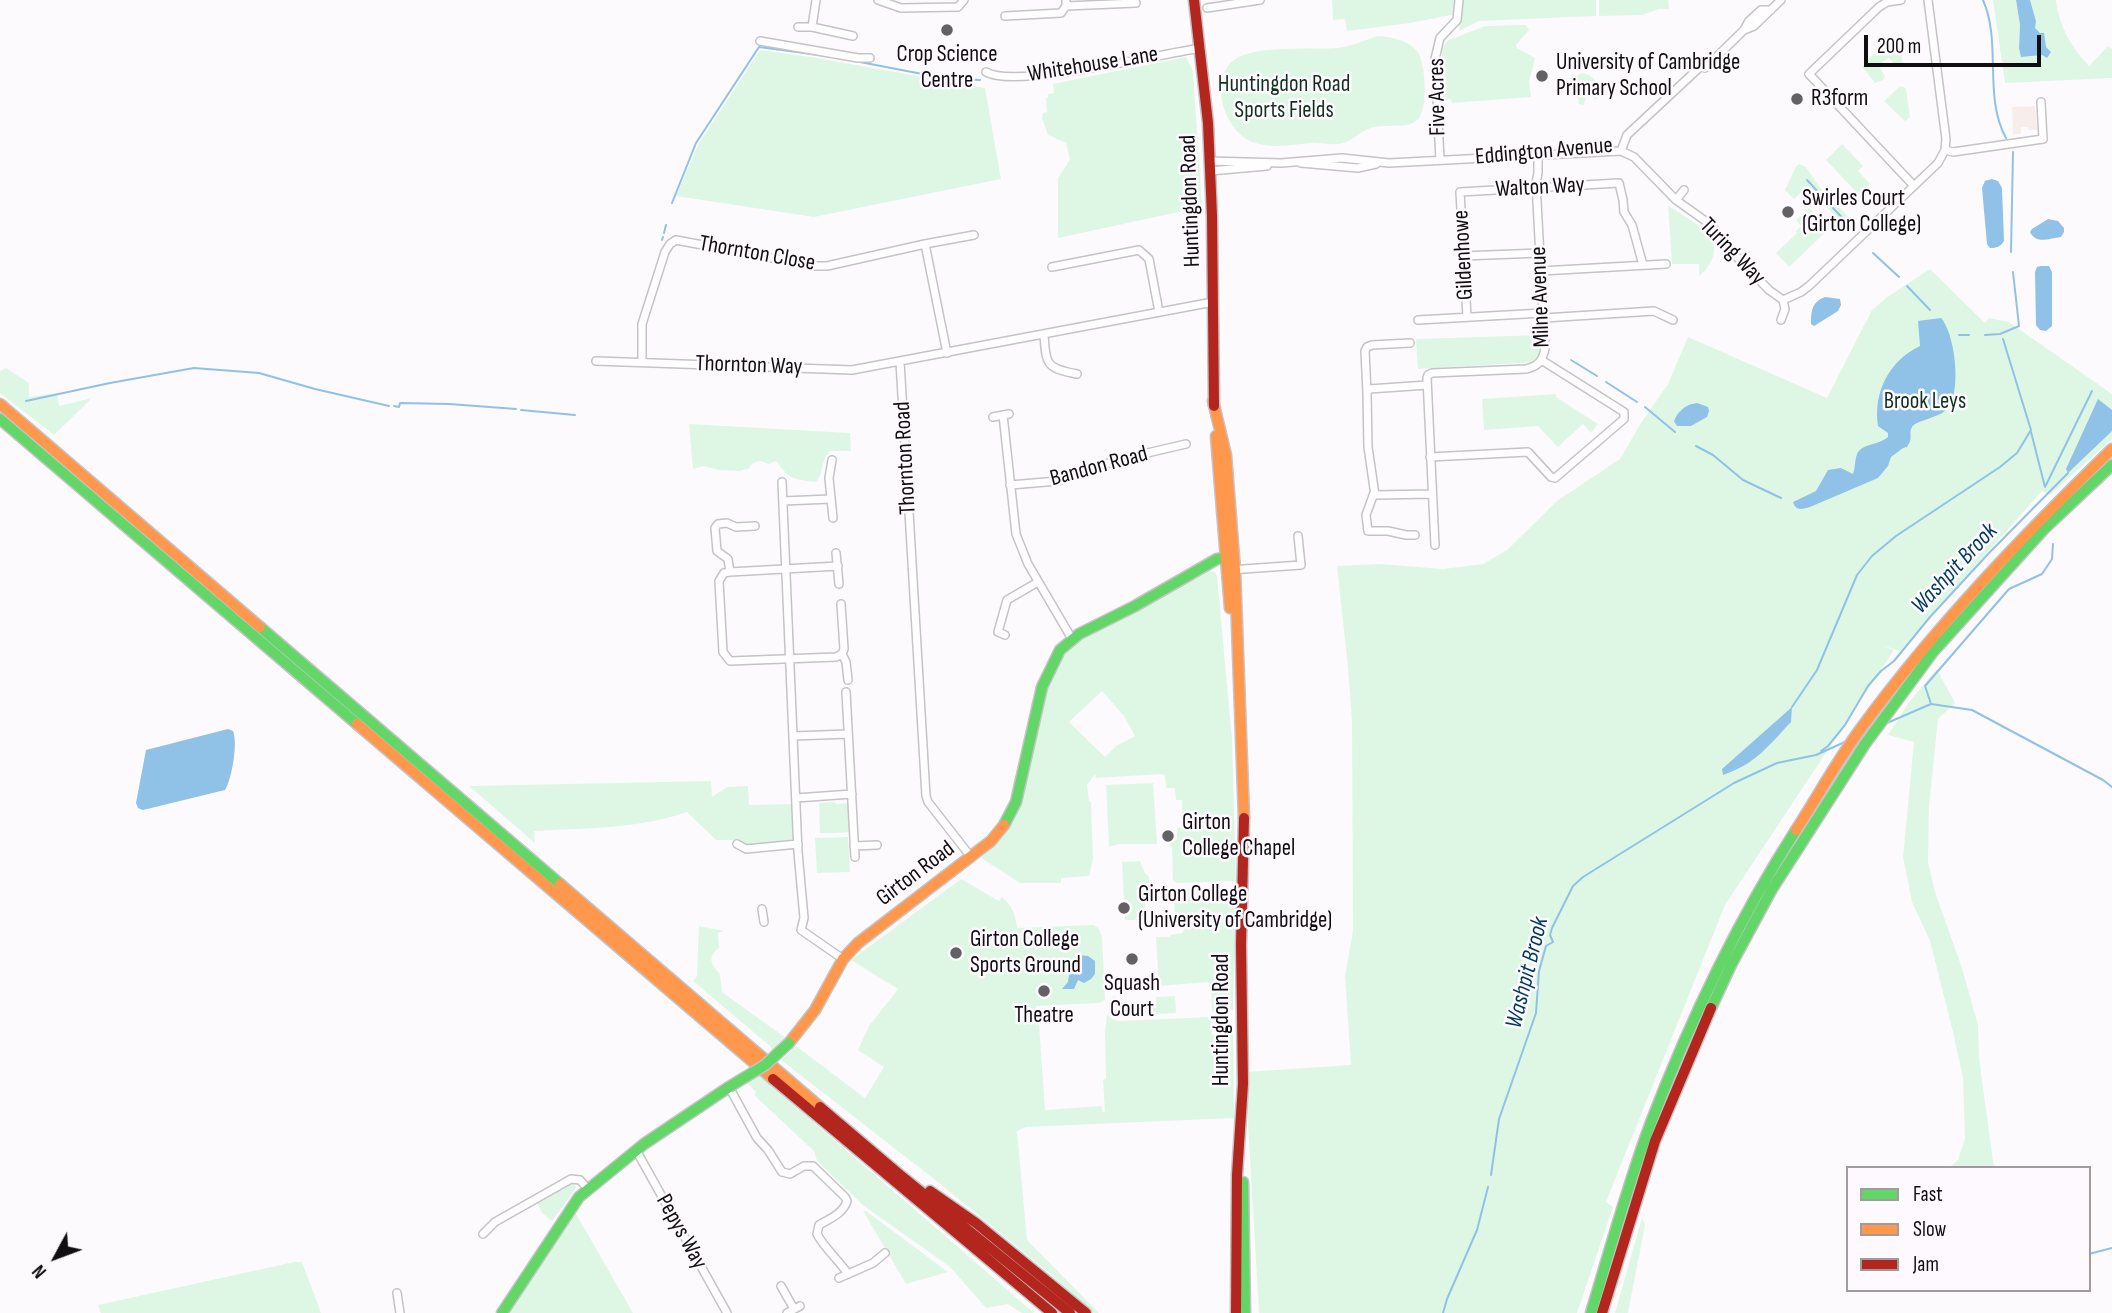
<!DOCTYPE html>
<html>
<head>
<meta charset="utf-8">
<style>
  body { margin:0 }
  #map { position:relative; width:2112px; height:1313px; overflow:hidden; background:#fdfafd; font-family:"Sofia Sans Condensed",sans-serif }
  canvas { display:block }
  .legend { position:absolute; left:1846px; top:1166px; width:245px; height:126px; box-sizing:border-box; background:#fef9fe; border:2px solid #9f9b9f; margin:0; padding:9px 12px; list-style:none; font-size:21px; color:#100e10 }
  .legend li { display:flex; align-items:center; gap:14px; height:35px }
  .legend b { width:35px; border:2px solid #9f9b9f }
  .north { position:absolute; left:21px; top:1222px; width:70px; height:70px; -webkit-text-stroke:5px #fef9fe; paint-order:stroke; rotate:229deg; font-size:19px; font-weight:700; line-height:28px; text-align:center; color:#100e10 }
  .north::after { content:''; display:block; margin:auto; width:24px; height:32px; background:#100e10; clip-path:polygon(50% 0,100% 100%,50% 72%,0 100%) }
  .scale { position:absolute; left:1864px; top:35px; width:177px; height:32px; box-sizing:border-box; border:4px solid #100e10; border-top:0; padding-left:9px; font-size:21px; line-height:24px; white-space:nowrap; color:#100e10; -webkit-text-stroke:5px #fef9fe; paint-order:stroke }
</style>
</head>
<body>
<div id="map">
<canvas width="2112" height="1313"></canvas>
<ul class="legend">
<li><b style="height:9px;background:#63d668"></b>Fast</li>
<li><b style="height:9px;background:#ff974d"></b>Slow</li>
<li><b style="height:9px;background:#b3261e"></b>Jam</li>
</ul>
<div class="north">N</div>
<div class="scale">200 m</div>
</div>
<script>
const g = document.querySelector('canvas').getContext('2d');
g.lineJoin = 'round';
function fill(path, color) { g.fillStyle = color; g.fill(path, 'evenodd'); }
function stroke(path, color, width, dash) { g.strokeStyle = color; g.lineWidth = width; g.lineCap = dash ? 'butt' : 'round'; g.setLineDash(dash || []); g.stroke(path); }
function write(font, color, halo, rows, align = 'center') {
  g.font = font + ' "Sofia Sans Condensed",sans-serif'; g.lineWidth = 5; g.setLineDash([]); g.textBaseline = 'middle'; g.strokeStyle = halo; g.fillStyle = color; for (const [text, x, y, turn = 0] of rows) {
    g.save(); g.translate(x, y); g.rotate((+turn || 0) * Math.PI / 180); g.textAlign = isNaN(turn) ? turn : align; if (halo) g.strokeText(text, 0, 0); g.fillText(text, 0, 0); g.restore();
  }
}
const industrial = new Path2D(`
  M2035 106 2037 130H2029L2028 127H2021V134H2013L2012 107Z`);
const green = new Path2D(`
  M1332 0H1457V14L1410 23 1347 31 1345 19 1333 20Z
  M1461 0H1596V16L1479 21 1459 31Z
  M1599 0H1668L1669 9H1659L1642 15 1599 16Z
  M1993 0H2016L2020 25 2019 48C2027 54 2032 57 2042 55 2050 40 2043 39 2035 28L2036 21 2030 0H2056C2060 28 2070 45 2089 66L2108 46 2112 49V78L2005 83Z
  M1526 25 1529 30 1516 45 1517 48 1535 58 1529 82 1531 97 1452 103 1450 99H1443L1442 50 1447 41 1485 26Z
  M1378 36C1392 37 1408 40 1417 51 1426 62 1429 113 1416 121 1405 129 1387 124 1374 127 1363 129 1356 138 1346 142 1334 147 1322 142 1310 143 1290 145 1271 149 1252 142 1223 130 1207 76 1237 58 1259 45 1311 50 1337 48 1351 47 1365 40 1378 36Z
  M1889 36 1899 38 1903 64 1897 67 1889 58 1878 65 1885 76 1883 80 1875 83 1862 67Z
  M760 50 811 57 985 88 1001 179 814 217 676 196 698 145Z
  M1186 57 1193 71 1202 207 1058 238V178L1070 160 1066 143 1048 135 1042 118 1043 113 1047 112 1046 98H1048V94L1054 93 1053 84Z
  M1581 73C1591 74 1596 79 1596 89L1601 91 1596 100 1589 94 1586 95 1584 105 1578 104 1579 100 1570 89 1571 80Z
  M1900 86 1906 88 1910 117 1905 121 1884 101Z
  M1842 144 1863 166 1858 171 1870 184 1859 195 1826 160Z
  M1800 164 1806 167 1820 188 1855 223 1848 229 1807 187 1794 199 1785 190 1796 166Z
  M1668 205C1685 219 1728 234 1710 263 1708 268 1703 272 1699 276V264H1672Z
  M1809 208 1824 222 1827 220 1832 226 1789 267 1776 253 1797 233 1796 231 1801 226 1796 220Z
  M1930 269 1985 323 1989 318 2009 322 2112 394V439L2050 495 2042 491 1900 651 1881 645 1894 650 1725 905 1606 1202 1613 1207 1577 1313H1259L1245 1072 1351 1065 1345 976 1353 931 1352 721 1348 667 1337 566 1380 564 1443 569 1483 564 1507 550 1557 501 1620 459 1641 423 1668 384 1688 337 1827 398 1872 310 1886 298Z
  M1542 335 1544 348 1536 362 1418 369 1416 339Z
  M6 368 29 383V397L57 393 59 406 92 398 54 435 0 393V371Z
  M1556 394V397L1598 424 1591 433 1583 424 1558 447 1538 426 1484 430 1482 399Z
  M689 424 850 433 851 451H830C819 463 826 469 816 482 808 481 794 480 788 475 784 472 780 465 776 461L769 464 761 461 753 463 748 469 739 471 719 470 703 466 693 469Z
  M1210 571 1215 572 1217 576 1232 739 1236 881 1177 883 1173 880 1172 848 1168 841 1177 839V828L1183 827 1182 800H1176L1175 788H1166L1165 775 1161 774 1096 778 1095 774 1087 785 1089 801 1091 802 1093 859 1089 876 1061 878V883H1020L981 858C987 852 996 846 1001 839 1008 831 1012 820 1016 810 1037 759 1032 683 1074 643ZM1102 691 1124 716 1135 736 1116 746 1105 757 1069 722Z
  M1937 669 1955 703 1938 719 1929 806 1928 862 1935 892 1962 968 1978 1025 1979 1058 1994 1168H1949L1958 1160 1965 1138 1963 1078 1953 1032 1930 941 1912 902 1903 857 1914 742 1888 735 1909 702Z
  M711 781 712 797 727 787 748 786 749 805 792 804 793 838 790 840 746 845 736 840H716L687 812C639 829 585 828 534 831L535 843 469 786Z
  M1153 783 1157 844H1120L1109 847 1106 785Z
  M835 802 836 804 848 803 850 832 837 833 836 831V833H820L819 803Z
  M848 837 850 872 817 873 815 838Z
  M1140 861 1145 873 1149 877V898L1145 901V916H1137L1135 920H1125L1122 862Z
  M961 879 999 901 1002 897C1013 907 1015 913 1017 928L1094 925 1099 929 1102 937 1105 1000 1099 1003 1035 1006 1038 1009 1045 1110 1102 1106V1112H1105L1103 1080 1106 1079 1105 1032 1107 1014 1112 1019 1119 1021 1211 1017 1212 1035 1233 1030 1234 1118 1026 1127 1017 1131 1027 1240 1099 1313H1094L1049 1273 939 1183 781 1060 796 1046 865 1098 884 1067 858 1050 869 1026 898 989 851 960Z
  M1179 889H1212L1220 894 1219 903 1235 905 1233 1010 1212 1012 1211 985 1208 982 1159 986 1156 937H1169L1171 935 1182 933 1185 929 1184 923 1181 919 1175 920 1174 893Z
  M699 926 724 931 718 933 719 948C707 956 711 965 720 974L722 992 786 1038 772 1051 771 1047 693 981 697 976Z
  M1115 996 1116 1012 1121 1011 1122 1008H1156V997L1175 996 1176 1013 1118 1016C1110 1013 1110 1008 1110 1000Z
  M759 1075 1034 1313H1022L1008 1304 986 1308 950 1267 864 1206 817 1161 814 1151 754 1095 756 1092 747 1083Z
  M573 1183 576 1187 575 1190 552 1221 542 1213 537 1203 566 1185Z
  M863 1211H866L948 1272 906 1284Z
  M575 1212 633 1313H508L510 1309Z
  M1642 1218 1645 1225 1628 1313H1615Z
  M294 1262H302L321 1313H101L98 1305Z`);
const water = new Path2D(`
  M2016 0H2030L2036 21 2035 28 2040 33H2044L2046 47 2051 52 2047 58 2042 55 2021 57 2019 48 2020 25Z
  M1992 179 1998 181 2002 188 2004 241C2000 247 1997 248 1990 248L1987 244 1982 188 1985 181Z
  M2048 219 2058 221 2064 228V232L2061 237C2051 238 2036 245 2030 232L2032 229Z
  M2041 266H2049L2052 272V326L2046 331 2040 330 2036 325 2035 272 2037 267Z
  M1825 297 1840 299 1841 305 1838 311 1814 326 1811 324C1811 311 1812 302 1825 297Z
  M1941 318C1955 333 1963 395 1946 410 1938 418 1917 420 1912 427 1908 434 1914 438 1907 447L1903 448 1891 457 1888 466 1878 478 1810 507C1803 509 1796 512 1793 502L1816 491 1828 470 1841 468 1853 474C1856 467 1854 459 1858 452 1865 443 1879 445 1888 437V433L1878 426C1873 392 1889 361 1920 346L1918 321Z
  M2098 399 2112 410V431L2068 473 2066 469Z
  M1697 403 1708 407 1709 411 1707 417 1691 426H1677L1674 421C1678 411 1686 404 1697 403Z
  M1792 707 1791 722C1767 747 1757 763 1723 775L1722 769Z
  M228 729 233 731C238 743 232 779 225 790L143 810 138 808 136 803 146 750Z
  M1079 955 1088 956 1095 961V974L1091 979 1084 983 1078 980 1074 989H1062L1068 982 1071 960Z`);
const stream = new Path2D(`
  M1983 0C2002 43 1983 96 2006 138
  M860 62 943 78 980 80
  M1807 180 1848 224
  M672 203 696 143 759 47 834 57
  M664 233 666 225
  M662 240 663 237
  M2011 252 2013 152
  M1873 253 1899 277
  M1907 286 1930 310
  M1959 335H1969
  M1985 335 2000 334 2019 326 2013 272
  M1571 360 1597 376
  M1606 382 1637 402
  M26 401 110 383 194 368 259 373 315 389 389 406
  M394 406 399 407 400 403 449 404 516 409
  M1645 407 1675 432
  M521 410 575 415
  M2031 432 2045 487 2092 391
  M1696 446 1713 455 1743 480 1781 498
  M2053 544 2052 559 2042 574 2009 589 1925 686 1931 704 1972 710 2103 780 2112 787
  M1792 707 1817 670 1857 575 1872 556 1896 536 2000 467 2017 453 2031 430 2003 339
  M1887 723 1931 704
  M1821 751 1828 746 1845 725 1868 686 1881 671 1894 661 1930 617 1989 553 2068 473
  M1491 1175 1499 1119 1536 1013 1539 971 1546 946 1553 942 1550 935 1552 928 1573 886 1583 877 1734 783 1777 763 1816 755 1847 741
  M2089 1254 2112 1248
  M1443 1313 1447 1299 1477 1230 1488 1187`);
const street = new Path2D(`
  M878 0 901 8 958 7 964 0
  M1901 0 1887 2 1879 7 1809 74 1914 186
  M1066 6 1136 3
  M1207 8 1260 0
  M1005 16 1061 13 1066 6V0
  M798 27H812L853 36
  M812 27 816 0
  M1744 30 1754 26 1781 0
  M760 41 858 58H870
  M1705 68 1744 30 1749 21 1761 10H1771
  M986 72C1015 89 1160 54 1201 48
  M1945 150 1953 152 2043 139 2041 102
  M1621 151 1627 135 1699 68 1707 65
  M1440 160 1435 59 1440 38 1457 20 1459 0
  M1209 161 1281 163 1342 158 1389 163 1621 151 1634 157 1676 200 1711 225 1731 251 1769 290 1783 300 1801 292 1809 286 1938 163 1945 150 1946 139 1928 0
  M1301 163 1358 168 1376 164
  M1210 171 1267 166
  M1676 200 1684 190
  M925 244 974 235
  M1463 256 1540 253
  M1052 267 1139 250 1149 259 1159 312
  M1541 271 1666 264
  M1467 317 1460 192 1619 183 1623 200 1624 212 1632 225 1643 265
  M1544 318 1654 311 1673 320
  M1418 320 1543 313
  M1781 320 1785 309 1783 300
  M1044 334C1046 365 1046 368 1077 374
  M596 361 852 370 1213 302
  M642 362V324L665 252 670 244 676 240 814 266H827L925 244 947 353
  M900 362 926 796 928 802 971 857
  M1427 385 1369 389 1367 393 1368 447 1375 495 1432 494
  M1367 393 1365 351 1367 347 1372 345 1410 343
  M1003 415 1016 534 1028 564 1072 639
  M993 417 1009 414
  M1430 457 1528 452 1551 477 1555 478 1624 419V412L1543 361
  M832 460 829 478 833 518
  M782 482 798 852 804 918 801 930 843 959
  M1010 485 1058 481 1117 460 1186 444
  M1374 493 1366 515 1368 531H1388L1406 535H1415
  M783 501 831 499
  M1435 545 1427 378 1428 375 1432 373 1526 369C1538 366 1542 362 1545 349L1536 183 1538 173V155
  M836 553 839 584
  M838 566 730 572 724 573 719 581 723 652 730 661 836 657 842 654
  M1230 570 1301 565 1298 536
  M730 572 728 559 717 551 715 528 718 524 727 523 736 527 755 526
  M841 604 844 649 842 654 846 662 848 680
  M1005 635 998 632 1007 600 1038 582
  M846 692 855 857
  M794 736 848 734
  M796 798 852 794
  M737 844 746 849 798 844
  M854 846 877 845
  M762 909 764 922
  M729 1087 757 1138 768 1150 782 1172 790 1174 804 1166H813L845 1197 847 1201C843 1214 829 1219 819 1225L817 1234C825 1249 838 1259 848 1274
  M636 1150 727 1313
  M483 1234 495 1222 571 1179 580 1180 588 1189
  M839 1278 873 1263 885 1253
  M781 1286 794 1309
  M397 1293 400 1313
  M787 1313 800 1306`);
const fast = new Path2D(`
  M0 419 357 724
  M260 627 560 884
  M1004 825 1016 802 1042 687 1060 650 1079 634 1135 606 1217 559 1233 557
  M1711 1008 1731 965 1772 889 1865 744 1933 652 2045 528 2112 465
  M1243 1182 1245 1313
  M502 1313 579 1197 644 1144 729 1087
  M1591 1313C1610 1250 1627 1187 1650 1125 1689 1023 1737 922 1796 830`);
const slow = new Path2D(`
  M1213 401 1226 455 1235 570 1244 818
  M0 404 260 627
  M1216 436 1230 608
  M357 724 773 1079
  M1796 830C1818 796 1838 759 1862 727 1936 626 2023 536 2112 449
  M560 884 820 1107
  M789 1043 815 1010 843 959 858 943 991 841 1004 825`);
const jam = new Path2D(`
  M1194 0 1208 123 1212 216 1214 406
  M773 1079 1052 1313
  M820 1107 899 1174 1070 1313
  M930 1191 976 1223 1086 1313
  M1236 1313 1237 1175 1243 1084 1241 945 1244 818
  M1602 1313 1655 1141 1711 1008`);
const fastBridge = new Path2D(`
  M729 1087 765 1065 789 1043`);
const markers = [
  [947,30,7,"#636163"],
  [1542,76,7,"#636163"],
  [1797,99,7,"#636163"],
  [1788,212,7,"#636163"],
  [1168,836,7,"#636163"],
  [1124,908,7,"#636163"],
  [956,953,7,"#636163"],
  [1132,959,7,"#636163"],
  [1044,991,7,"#636163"]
];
const poiNames = [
  ["Crop Science",947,55,"center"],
  ["Centre",947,81,"center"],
  ["University of Cambridge",1556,63],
  ["Primary School",1556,89],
  ["R3form",1811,99],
  ["Swirles Court",1802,199],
  ["(Girton College)",1802,225],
  ["Girton",1182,823],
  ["College Chapel",1182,849],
  ["Girton College",1138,895],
  ["(University of Cambridge)",1138,921],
  ["Girton College",970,940],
  ["Sports Ground",970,966],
  ["Squash",1132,984,"center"],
  ["Court",1132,1010,"center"],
  ["Theatre",1044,1016,"center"]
];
const streetNames = [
  ["Whitehouse Lane",1093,65,-9],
  ["Five Acres",1438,97,-91],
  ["Eddington Avenue",1544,152,-5],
  ["Walton Way",1540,188,-3],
  ["Huntingdon Road",1191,201,-92],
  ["Turing Way",1732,252,46],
  ["Thornton Close",757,254,10],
  ["Gildenhowe",1464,255,-93],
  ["Milne Avenue",1541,297,-92],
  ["Thornton Way",749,366,2],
  ["Thornton Road",906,458,-93],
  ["Bandon Road",1099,467,-15],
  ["Girton Road",916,874,-37],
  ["Huntingdon Road",1222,1020,-90],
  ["Pepys Way",681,1232,61]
];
const parkNames = [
  ["Huntingdon Road",1284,85],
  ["Sports Fields",1284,111],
  ["Brook Leys",1925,402]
];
const waterNames = [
  ["Washpit Brook",1955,569,-47],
  ["Washpit Brook",1528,973,-76]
];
fill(industrial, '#f7eeec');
fill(green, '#def7e5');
fill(water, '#90c1e7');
stroke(stream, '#90c1e7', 2);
stroke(street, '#c5c3c5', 10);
stroke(fast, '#c5c3c5', 13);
stroke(slow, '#c5c3c5', 13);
stroke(jam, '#c5c3c5', 13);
stroke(street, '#fffeff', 7);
stroke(fast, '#63d668', 10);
stroke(slow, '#ff974d', 10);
stroke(jam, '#b3261e', 10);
stroke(fastBridge, '#c5c3c5', 13, []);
stroke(fastBridge, '#63d668', 10);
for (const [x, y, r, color] of markers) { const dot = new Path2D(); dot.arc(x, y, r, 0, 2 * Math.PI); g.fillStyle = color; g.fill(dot); stroke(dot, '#fef9fe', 2.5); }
write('23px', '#100e10', '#fef9fe', poiNames, 'left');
write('23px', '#100e10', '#fef9fe', streetNames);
write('23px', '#10311c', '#fef9fe', parkNames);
write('italic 24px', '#003b5e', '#fef9fe', waterNames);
</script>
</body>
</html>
